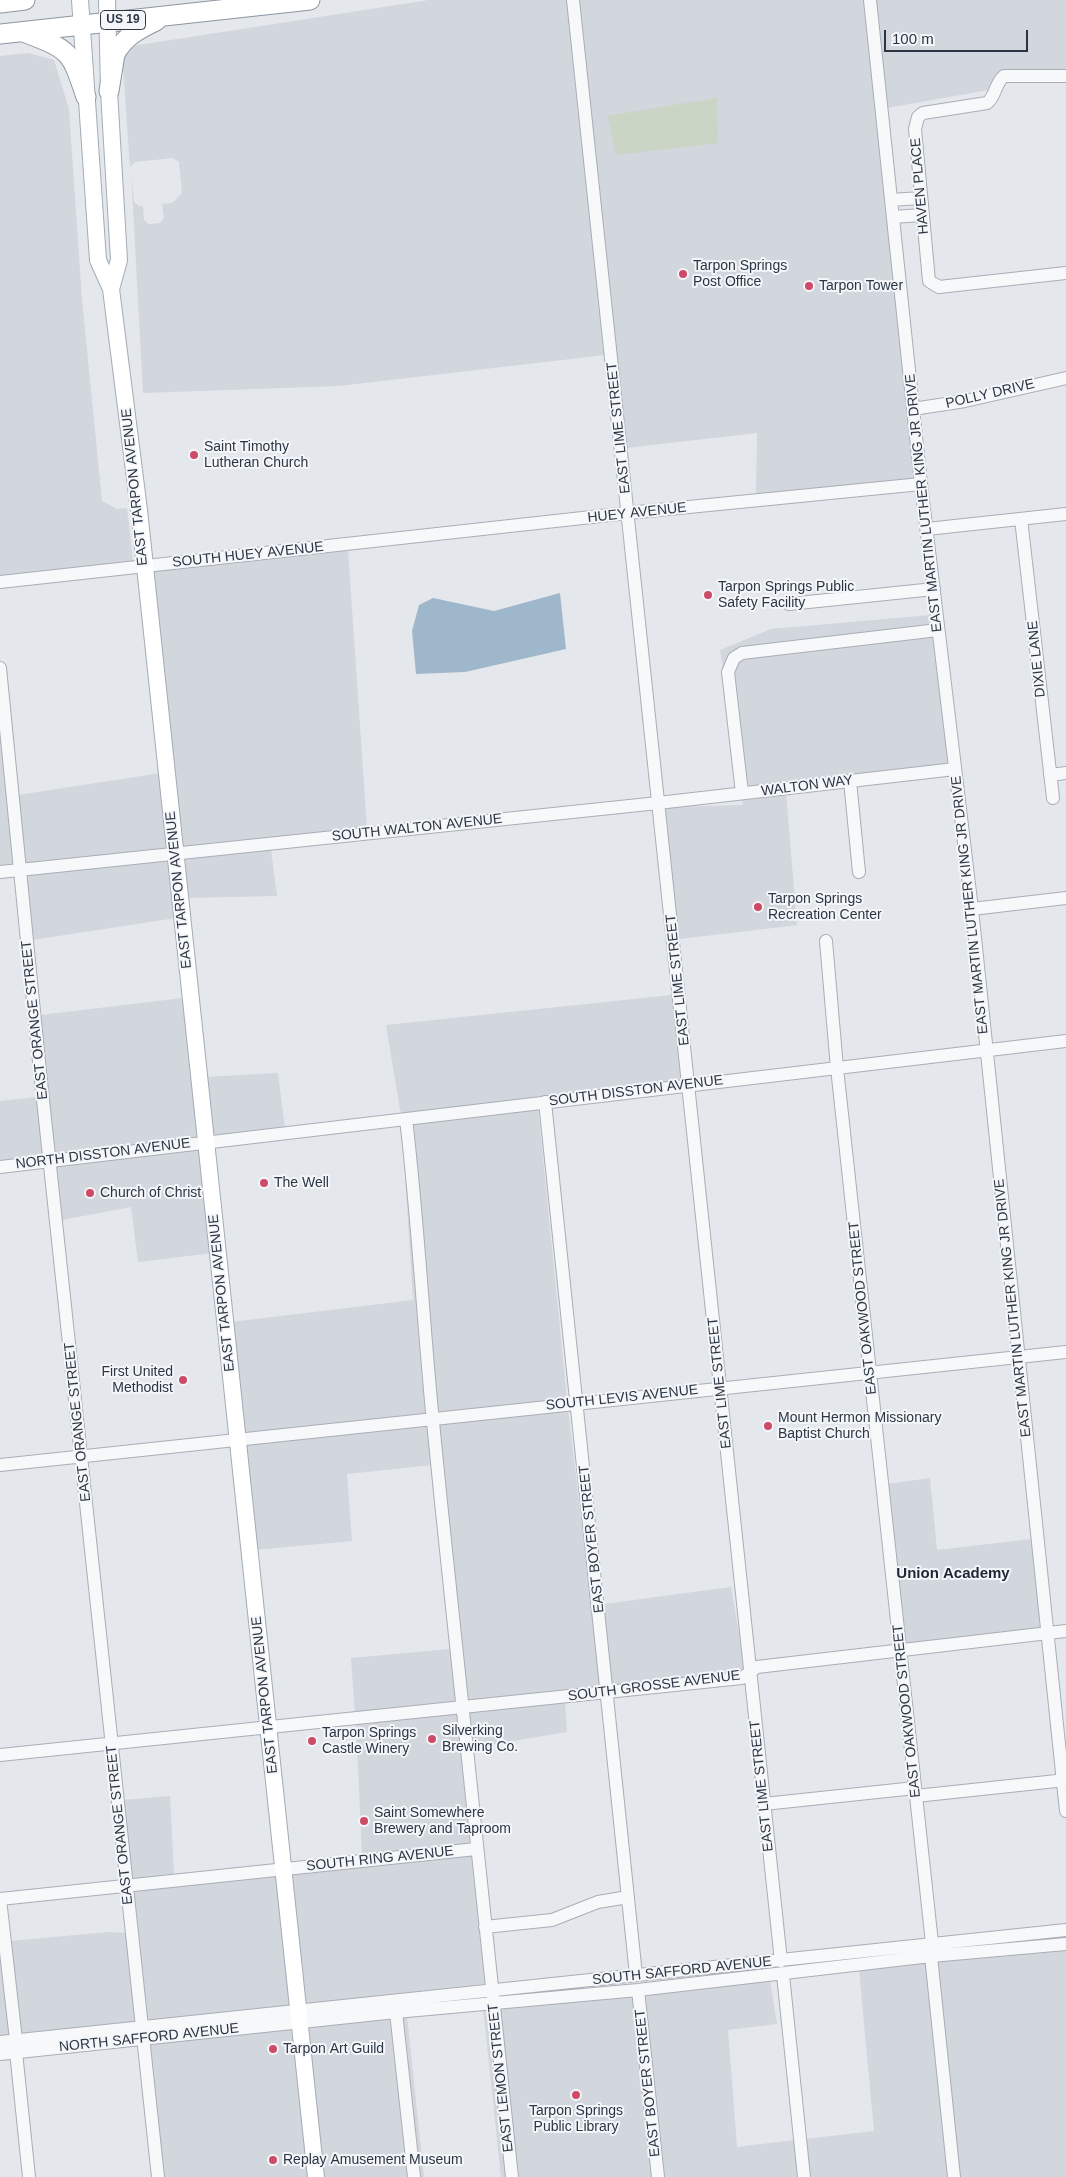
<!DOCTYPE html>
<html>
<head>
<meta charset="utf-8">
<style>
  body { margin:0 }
  #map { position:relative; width:1066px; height:2177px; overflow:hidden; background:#e4e7eb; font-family:Helvetica,sans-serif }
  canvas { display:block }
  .scale { position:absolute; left:884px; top:30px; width:144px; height:22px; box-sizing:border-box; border:2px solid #2b3644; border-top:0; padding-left:6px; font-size:15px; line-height:18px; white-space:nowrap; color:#2b3644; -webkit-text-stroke:4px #f4f6f9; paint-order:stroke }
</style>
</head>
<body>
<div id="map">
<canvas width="1066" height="2177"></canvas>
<div class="scale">100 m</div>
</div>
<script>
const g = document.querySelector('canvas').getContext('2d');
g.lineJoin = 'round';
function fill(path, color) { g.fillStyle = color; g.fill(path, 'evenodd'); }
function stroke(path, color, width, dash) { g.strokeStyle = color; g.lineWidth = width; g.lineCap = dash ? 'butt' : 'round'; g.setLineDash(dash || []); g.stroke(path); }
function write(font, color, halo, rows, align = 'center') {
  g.font = font + ' Helvetica,sans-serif'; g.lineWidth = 4; g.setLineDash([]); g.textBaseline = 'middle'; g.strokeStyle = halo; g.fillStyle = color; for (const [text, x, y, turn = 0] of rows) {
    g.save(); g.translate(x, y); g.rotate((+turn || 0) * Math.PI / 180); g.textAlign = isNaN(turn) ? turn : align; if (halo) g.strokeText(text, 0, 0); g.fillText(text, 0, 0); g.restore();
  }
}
const built = new Path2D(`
  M429 0H567L605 355 339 386 143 393 131 171 134 202 139 206H143L144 220 149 224 160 223 164 218 162 204 172 203 182 193 179 162 173 158 135 162 130 167 122 53 126 47Z
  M578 0H864L915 479 756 495 757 433 626 448Z
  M875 0H1066V71H1004L989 90 887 108Z
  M28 53 54 60 69 109 82 300 102 501 117 509 127 508 133 563 0 577V56Z
  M348 550 367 829 181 849 150 575 157 570Z
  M931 615 932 626 729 656 723 670 720 650 771 629Z
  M933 636 949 764 747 788 734 679 735 667 739 661 744 657Z
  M0 724 13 866 0 867Z
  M161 773 170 850 24 865 18 795Z
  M786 793 797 925 807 924 679 939 665 807 743 805 742 798Z
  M271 849 277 896 186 898 182 858Z
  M171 859 176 918 32 940 25 875Z
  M672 995 683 1081 401 1115 386 1025Z
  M183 998 190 1078H194L200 1138 55 1155 40 1015Z
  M278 1073 285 1128 211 1136 205 1077Z
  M37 1097 44 1157 0 1162V1101Z
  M538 1108 567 1399 438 1413 412 1123Z
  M403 1142 427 1414 242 1434 231 1322 413 1300Z
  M199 1148 213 1253 138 1262 131 1207 62 1220 56 1165Z
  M568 1409 601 1688 467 1702 439 1423Z
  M428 1424 432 1465 347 1474 352 1541 255 1550 243 1444Z
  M930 1478 937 1550 1032 1539 1040 1629 905 1645 888 1484Z
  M731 1587 745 1669 612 1687 604 1604Z
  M450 1649 456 1703 355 1714 351 1658Z
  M565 1702 567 1732 472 1748 468 1712Z
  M457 1713 470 1845 362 1856 356 1723Z
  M170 1796 174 1876 131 1880 123 1800Z
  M471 1854 485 1984 302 2004 289 1874Z
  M278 1875 291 2005 147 2021 132 1890Z
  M109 1932 126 1933 136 2022 21 2034 11 1941Z
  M0 1946 10 2036 0 2037Z
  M1066 1949V2177H960L937 1960Z
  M926 1962 948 2177H809L805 2139 874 2131 859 1970Z
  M770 1981 777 2024 728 2030 737 2147 794 2140 798 2177H663L644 1994Z
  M633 1995 652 2177H518L499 2007Z
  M483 2008H488L507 2177H501Z
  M402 2016H407L424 2177H420Z
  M391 2017 408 2177H322L305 2027Z
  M294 2028 310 2177H163L150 2043Z`);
const green = new Path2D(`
  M717 98 718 143 616 155 607 116Z`);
const water = new Path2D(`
  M560 593 566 649 465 672 416 674 412 631 419 605 433 598 494 611Z`);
const minor = new Path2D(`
  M573 0 781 1961
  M870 0 921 484 972 909 1066 1811
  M1066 76H1004C995 83 996 96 987 103L923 113 918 117 915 129 929 281 939 287 1066 273
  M891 200 921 198
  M893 217 922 215
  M913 409 965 401 1066 378
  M1021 519 1053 798
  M927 529 1066 514
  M0 582 628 513 921 484
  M789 604 934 589
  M0 668 40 1072 158 2177
  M1050 775 1066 773
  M850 781 859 872
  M742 793 728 672 734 658 742 653 938 630
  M0 872 658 803 955 769
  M972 909 1066 898
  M826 941 837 1068 932 1943
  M545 1102 636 1975
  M406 1119C418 1220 423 1321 433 1422 458 1674 484 1926 512 2177
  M0 1167 1066 1041
  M0 1465 1066 1352
  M0 1755 742 1678 757 1667 1066 1631
  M916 1796 1066 1780
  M764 1804 915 1788
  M0 1899 476 1849
  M0 1899 16 2040
  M485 1927 552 1920 598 1902 628 1897
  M931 1956 954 2177
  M783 1975 804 2177
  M638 1990 658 2177
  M396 2012 414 2177
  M0 2042 1066 1930
  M16 2052 29 2177
  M0 2054 396 2012 638 1990 931 1956 1066 1944`);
const major = new Path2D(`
  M80 0 98 260 111 289 139 510 316 2177
  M107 0 109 91 119 260 111 289`);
const highway = new Path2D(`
  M0 3 25 0
  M26 33C71 50 71 52 86 97
  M0 34 310 0
  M109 91 115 54C124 37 139 29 156 21`);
const markers = [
  [683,274,5,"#ce4b67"],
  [809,286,5,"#ce4b67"],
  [194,455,5,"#ce4b67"],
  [708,595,5,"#ce4b67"],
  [758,907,5,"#ce4b67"],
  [264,1183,5,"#ce4b67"],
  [90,1193,5,"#ce4b67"],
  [183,1380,5,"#ce4b67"],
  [768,1426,5,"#ce4b67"],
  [432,1739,5,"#ce4b67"],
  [312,1741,5,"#ce4b67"],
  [364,1821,5,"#ce4b67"],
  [273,2049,5,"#ce4b67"],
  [576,2095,5,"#ce4b67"],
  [273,2160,5,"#ce4b67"]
];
const shields = [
  [123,20,45]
];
const shieldNames = [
  ["US 19",123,20]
];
const streetNames = [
  ["HAVEN PLACE",920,186,-95],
  ["POLLY DRIVE",990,394,-13],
  ["EAST LIME STREET",619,428,-96],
  ["EAST TARPON AVENUE",135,487,-96],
  ["EAST MARTIN LUTHER KING JR DRIVE",924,503,-96],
  ["HUEY AVENUE",637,513,-6],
  ["SOUTH HUEY AVENUE",248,555,-6],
  ["DIXIE LANE",1037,659,-96],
  ["WALTON WAY",807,786,-7],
  ["SOUTH WALTON AVENUE",417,828,-6],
  ["EAST TARPON AVENUE",179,890,-96],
  ["EAST MARTIN LUTHER KING JR DRIVE",970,905,-96],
  ["EAST LIME STREET",678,980,-96],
  ["EAST ORANGE STREET",35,1020,-96],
  ["SOUTH DISSTON AVENUE",636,1091,-7],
  ["NORTH DISSTON AVENUE",103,1154,-7],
  ["EAST TARPON AVENUE",222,1293,-96],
  ["EAST OAKWOOD STREET",863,1308,-96],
  ["EAST MARTIN LUTHER KING JR DRIVE",1013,1308,-96],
  ["EAST LIME STREET",720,1383,-96],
  ["SOUTH LEVIS AVENUE",622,1398,-6],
  ["EAST ORANGE STREET",78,1422,-96],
  ["EAST BOYER STREET",592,1539,-96],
  ["SOUTH GROSSE AVENUE",654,1686,-7],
  ["EAST TARPON AVENUE",265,1695,-96],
  ["EAST OAKWOOD STREET",907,1711,-96],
  ["EAST LIME STREET",762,1786,-96],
  ["EAST ORANGE STREET",120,1825,-96],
  ["SOUTH RING AVENUE",380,1859,-6],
  ["SOUTH SAFFORD AVENUE",682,1971,-6],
  ["NORTH SAFFORD AVENUE",149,2038,-6],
  ["EAST LEMON STREET",501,2078,-96],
  ["EAST BOYER STREET",648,2083,-96]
];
const poiNames = [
  ["Tarpon Springs",693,266],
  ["Post Office",693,282],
  ["Tarpon Tower",819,286],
  ["Saint Timothy",204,447],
  ["Lutheran Church",204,463],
  ["Tarpon Springs Public",718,587],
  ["Safety Facility",718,603],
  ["Tarpon Springs",768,899],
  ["Recreation Center",768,915],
  ["The Well",274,1183],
  ["Church of Christ",100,1193],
  ["First United",173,1372,"right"],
  ["Methodist",173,1388,"right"],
  ["Mount Hermon Missionary",778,1418],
  ["Baptist Church",778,1434],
  ["Silverking",442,1731],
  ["Brewing Co.",442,1747],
  ["Tarpon Springs",322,1733],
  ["Castle Winery",322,1749],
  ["Saint Somewhere",374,1813],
  ["Brewery and Taproom",374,1829],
  ["Tarpon Art Guild",283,2049],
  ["Tarpon Springs",576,2111,"center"],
  ["Public Library",576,2127,"center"],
  ["Replay Amusement Museum",283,2160]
];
const neighbourhoodNames = [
  ["Union Academy",953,1574]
];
fill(built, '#d2d6dd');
fill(green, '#cad5c5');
fill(water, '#9fb7cb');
stroke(minor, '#a9aeb6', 14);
stroke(major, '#a3acb7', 18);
stroke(highway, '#8b96a2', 21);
stroke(minor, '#f6f8fa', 12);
stroke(major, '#fff', 16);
stroke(highway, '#fff', 19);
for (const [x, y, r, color] of markers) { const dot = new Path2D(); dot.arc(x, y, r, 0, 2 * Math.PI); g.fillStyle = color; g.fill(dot); stroke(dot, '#f4f6f9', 2); }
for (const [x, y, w] of shields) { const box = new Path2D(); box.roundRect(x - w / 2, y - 9.5, w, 19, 4); g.fillStyle = '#f4f6f9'; g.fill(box); stroke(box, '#2b3644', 1); }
write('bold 12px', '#2b3644', null, shieldNames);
write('14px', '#2b3644', '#f4f6f9', streetNames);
write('14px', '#2b3644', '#f4f6f9', poiNames, 'left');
write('bold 15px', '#1d2735', '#f4f6f9', neighbourhoodNames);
</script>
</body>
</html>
